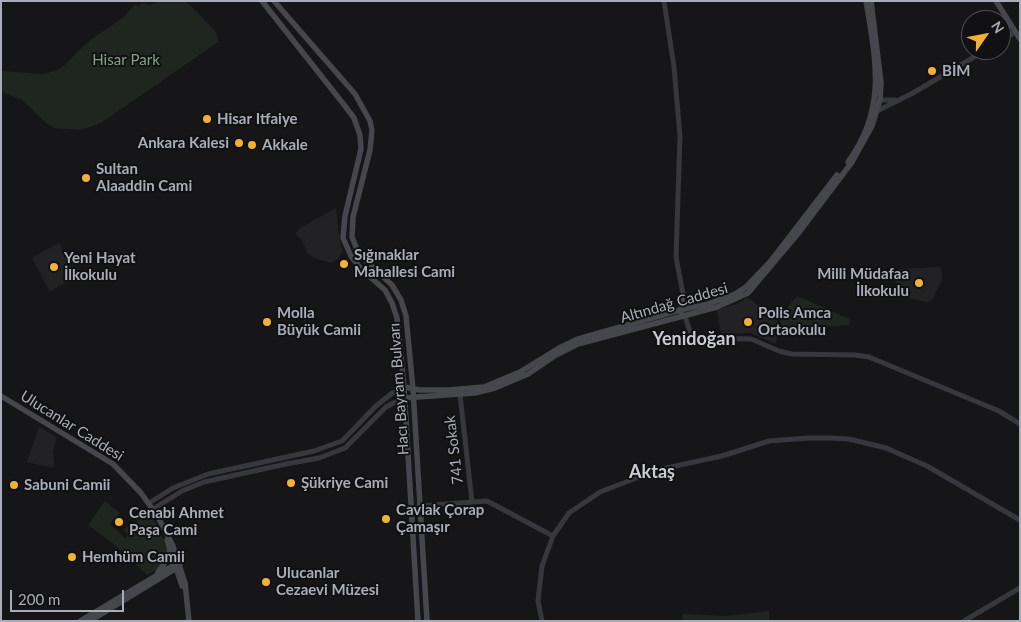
<!DOCTYPE html>
<html>
<head>
<meta charset="utf-8">
<style>
  body { margin:0 }
  #map { position:relative; width:1021px; height:622px; overflow:hidden; background:#161618; font-family:Lato,sans-serif }
  canvas { display:block }
  .frame { position:absolute; inset:0; border:2px solid #a8adb8; pointer-events:none }
  .north { position:absolute; left:961px; top:10px; width:50px; height:50px; box-sizing:border-box; background:#111113; border:1px solid #4d4f55; border-radius:50%; rotate:57deg; font-size:14px; font-weight:700; line-height:20px; text-align:center; color:#a8adb8 }
  .north::after { content:''; display:block; margin:auto; width:18px; height:22px; background:#f2b134; clip-path:polygon(50% 0,100% 100%,50% 72%,0 100%) }
  .scale { position:absolute; left:10px; top:590px; width:114px; height:22px; box-sizing:border-box; border:2px solid #a8adb8; border-top:0; padding-left:6px; font-size:15px; line-height:18px; white-space:nowrap; color:#a8adb8; -webkit-text-stroke:4px #111113; paint-order:stroke }
</style>
</head>
<body>
<div id="map">
<canvas width="1021" height="622"></canvas>
<div class="frame"></div>
<div class="north">N</div>
<div class="scale">200 m</div>
</div>
<script>
const g = document.querySelector('canvas').getContext('2d');
g.lineJoin = 'round';
function fill(path, color) { g.fillStyle = color; g.fill(path, 'evenodd'); }
function stroke(path, color, width, dash) { g.strokeStyle = color; g.lineWidth = width; g.lineCap = dash ? 'butt' : 'round'; g.setLineDash(dash || []); g.stroke(path); }
function write(font, color, halo, rows, align = 'center') {
  g.font = font + ' Lato,sans-serif'; g.lineWidth = 4; g.setLineDash([]); g.textBaseline = 'middle'; g.strokeStyle = halo; g.fillStyle = color; for (const [text, x, y, turn = 0] of rows) {
    g.save(); g.translate(x, y); g.rotate((+turn || 0) * Math.PI / 180); g.textAlign = isNaN(turn) ? turn : align; if (halo) g.strokeText(text, 0, 0); g.fillText(text, 0, 0); g.restore();
  }
}
const built = new Path2D(`
  M336 208 340 242 343 251 338 259 331 263 316 259 307 253 302 240 295 234 300 228Z
  M59 243 76 276 50 292 32 258Z
  M940 267 943 278 932 300 927 302 898 296 896 287 897 269Z
  M747 297 777 319 778 326 776 344 751 333 721 334 717 310 737 304Z
  M39 427 57 437 53 451 54 466 52 468 27 462Z`);
const green = new Path2D(`
  M161 1H184L191 6 216 32 218 42 101 123 81 130 55 128 46 123 23 101 1 91V71L43 74 58 70 66 64 79 50 93 38 124 17 135 4 138 6 143 3 150 5Z
  M797 296 850 319 849 325 781 330 780 316Z
  M105 501 120 513 110 524 125 538 128 535 124 530 132 522 134 524 143 516 141 511 145 508 157 525 168 550C163 562 159 569 147 575L116 546 88 525Z
  M769 611V621H682L683 614 727 616Z`);
const tertiary = new Path2D(`
  M664 1 674 67 680 136 676 257 683 294
  M1001 41 1015 32
  M880 100H895
  M877 111 913 93 986 50
  M685 316 691 335 696 338 751 339 779 351 792 354 855 355 869 357 999 411 1020 424
  M460 394 472 502
  M149 503 173 488 208 474 314 451 342 441 376 406 391 394 404 387
  M419 506 487 501 553 536
  M153 509 182 491 204 482 286 464 319 458 345 448 386 407 403 398
  M542 621 538 601 542 566 553 536 569 513 600 492 657 470 722 456 769 441 809 438H829L849 439 886 448 927 466 1020 520
  M964 621 1020 588`);
const secondary = new Path2D(`
  M262 1 345 106 354 118 360 135 361 149 345 216 343 238 351 256 361 269 385 290 392 303 397 318 404 387 418 621
  M274 1 355 94 370 121 372 130 370 150 353 217 352 237 358 252 368 263 392 285 401 300 406 316 413 389 427 621
  M996 1 1020 39
  M848 162C887 109 876 61 866 1
  M681 312 683 294
  M404 387 420 390H449L484 387 520 372 559 348 578 339 680 310 708 304 735 294 746 287 770 262 837 175
  M1 396 113 464 141 493 158 517 173 546 185 583 189 621
  M403 398 475 393 495 388 528 374 556 355 578 344 717 307 748 293 797 235 852 162 872 126 880 100 881 82 871 1
  M167 540 182 586
  M158 572 164 564 170 550
  M80 621 179 562
  M90 621 180 566`);
const markers = [
  [932,71,5,"#f2b134"],
  [207,119,5,"#f2b134"],
  [239,143,5,"#f2b134"],
  [252,145,5,"#f2b134"],
  [86,178,5,"#f2b134"],
  [344,264,5,"#f2b134"],
  [54,267,5,"#f2b134"],
  [919,283,5,"#f2b134"],
  [267,322,5,"#f2b134"],
  [748,322,5,"#f2b134"],
  [291,483,5,"#f2b134"],
  [14,485,5,"#f2b134"],
  [386,519,5,"#f2b134"],
  [119,522,5,"#f2b134"],
  [72,557,5,"#f2b134"],
  [266,582,5,"#f2b134"]
];
const parkNames = [
  ["Hisar Park",126,60]
];
const poiNames = [
  ["BİM",942,71],
  ["Hisar Itfaiye",217,119],
  ["Ankara Kalesi",229,143,"right"],
  ["Akkale",262,145],
  ["Sultan",96,169],
  ["Alaaddin Cami",96,186],
  ["Sığınaklar",354,255],
  ["Mahallesi Cami",354,272],
  ["Yeni Hayat",64,258],
  ["İlkokulu",64,275],
  ["Milli Müdafaa",909,274,"right"],
  ["İlkokulu",909,291,"right"],
  ["Molla",277,313],
  ["Büyük Camii",277,330],
  ["Polis Amca",758,313],
  ["Ortaokulu",758,330],
  ["Şükriye Cami",301,483],
  ["Sabuni Camii",24,485],
  ["Cavlak Çorap",396,510],
  ["Çamaşır",396,527],
  ["Cenabi Ahmet",129,513],
  ["Paşa Cami",129,530],
  ["Hemhüm Camii",82,557],
  ["Ulucanlar",276,573],
  ["Cezaevi Müzesi",276,590]
];
const streetNames = [
  ["Altındağ Caddesi",674,303,-16],
  ["Hacı Bayram Bulvarı",399,389,-94],
  ["Ulucanlar Caddesi",72,426,32],
  ["741 Sokak",454,450,-97]
];
const quarterNames = [
  ["Yenidoğan",694,339],
  ["Aktaş",652,472]
];
fill(built, '#222225');
fill(green, '#1e261f');
stroke(tertiary, '#37383d', 5);
stroke(secondary, '#45474d', 5.5);
for (const [x, y, r, color] of markers) { const dot = new Path2D(); dot.arc(x, y, r, 0, 2 * Math.PI); g.fillStyle = color; g.fill(dot); stroke(dot, '#111113', 2); }
write('15px', '#7fa381', '#111113', parkNames);
write('bold 15px', '#a8adb8', '#111113', poiNames, 'left');
write('15px', '#a8adb8', '#111113', streetNames);
write('bold 18px', '#c9ccd4', '#111113', quarterNames);
</script>
</body>
</html>
